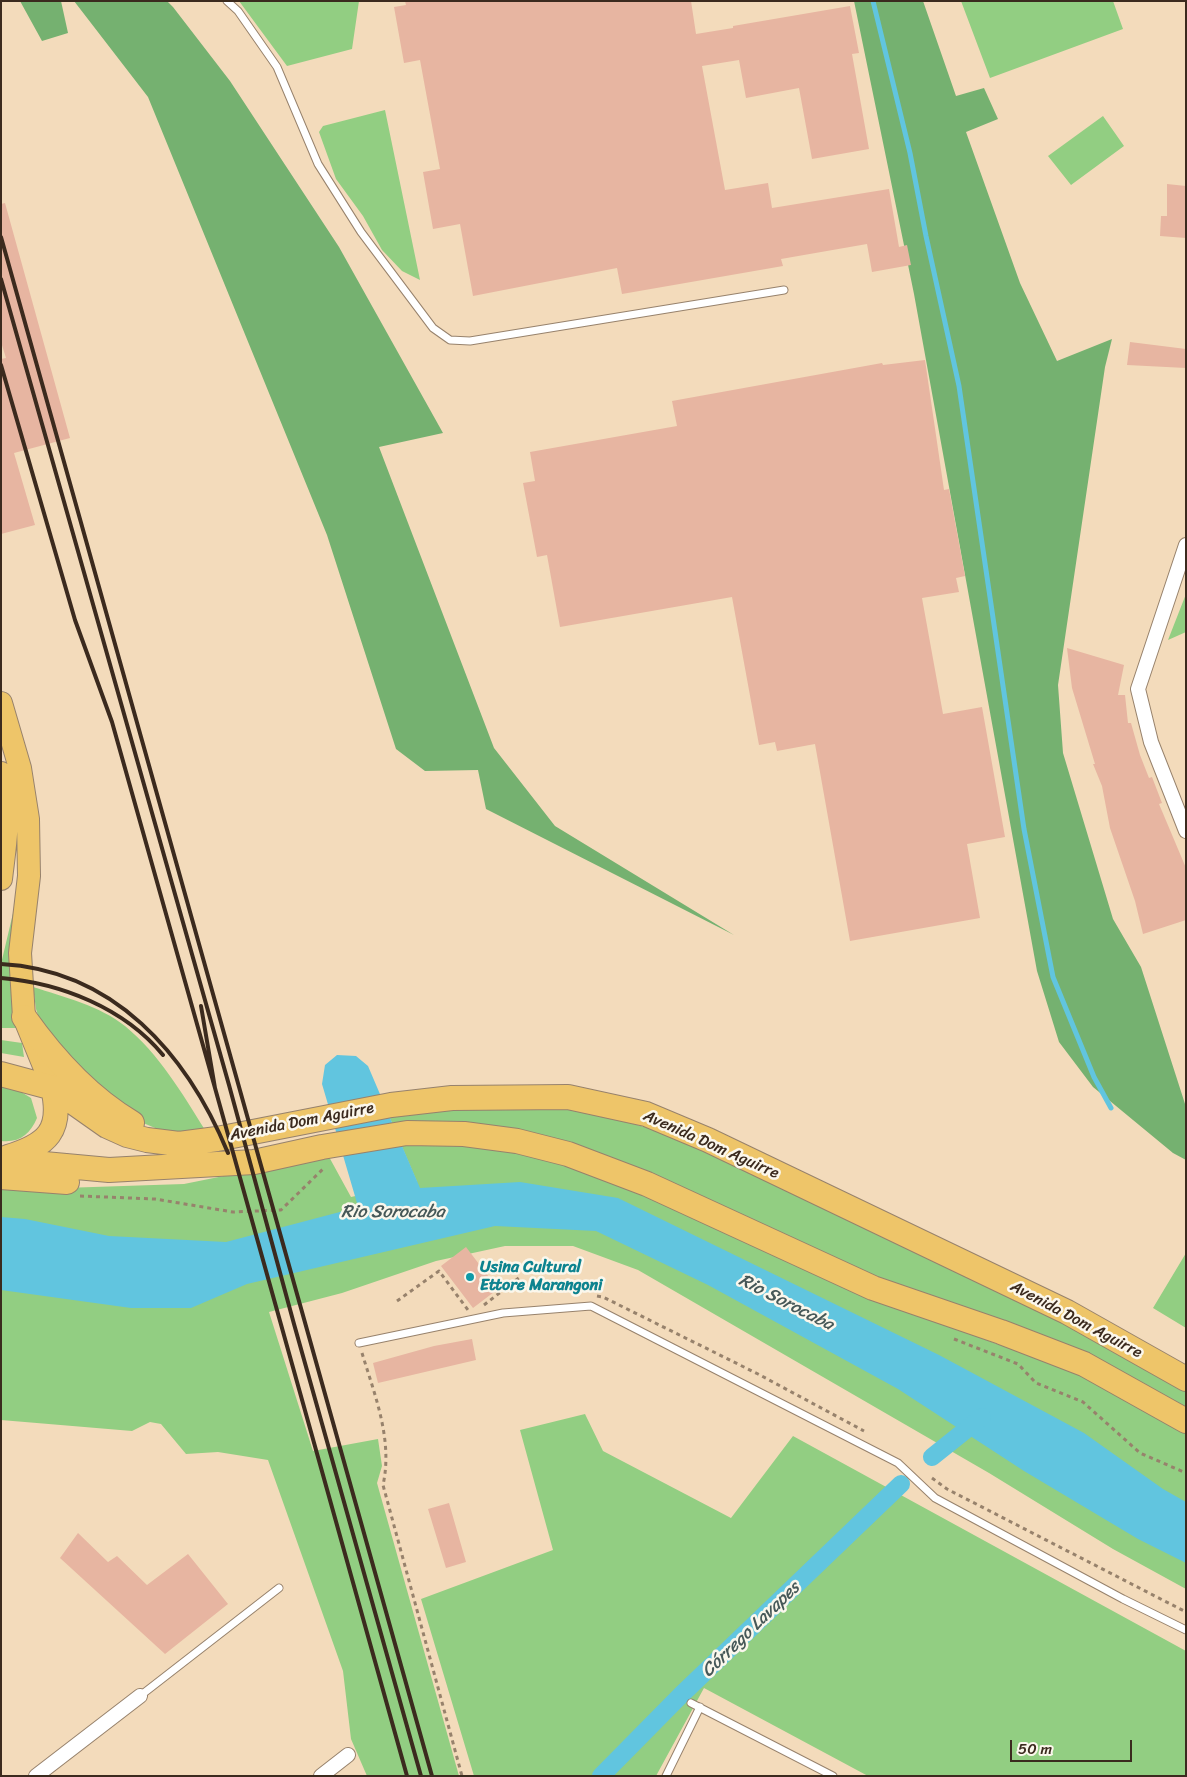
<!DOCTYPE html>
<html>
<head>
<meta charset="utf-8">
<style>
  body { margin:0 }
  #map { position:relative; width:1187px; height:1777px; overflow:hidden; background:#f3dbbb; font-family:Sriracha,sans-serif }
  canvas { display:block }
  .frame { position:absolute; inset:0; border:2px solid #3b2a1e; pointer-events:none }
  .scale { position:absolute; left:1010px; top:1740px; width:122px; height:22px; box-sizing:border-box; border:2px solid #3b2a1e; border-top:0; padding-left:6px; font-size:15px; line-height:18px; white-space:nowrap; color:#3b2a1e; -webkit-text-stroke:4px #fbf7ec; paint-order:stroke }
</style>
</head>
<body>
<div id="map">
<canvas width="1187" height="1777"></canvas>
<div class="frame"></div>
<div class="scale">50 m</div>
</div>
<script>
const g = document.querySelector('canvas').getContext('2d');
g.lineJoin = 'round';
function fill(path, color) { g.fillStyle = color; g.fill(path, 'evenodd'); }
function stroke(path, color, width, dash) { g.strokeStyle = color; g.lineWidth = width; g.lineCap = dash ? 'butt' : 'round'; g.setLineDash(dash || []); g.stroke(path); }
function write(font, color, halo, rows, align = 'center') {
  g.font = font + ' Sriracha,sans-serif'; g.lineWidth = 5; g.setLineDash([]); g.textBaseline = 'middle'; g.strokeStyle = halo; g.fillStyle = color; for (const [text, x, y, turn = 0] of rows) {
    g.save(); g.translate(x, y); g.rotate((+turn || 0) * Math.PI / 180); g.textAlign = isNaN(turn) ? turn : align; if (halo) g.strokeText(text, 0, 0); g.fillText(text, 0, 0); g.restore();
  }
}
const green = new Path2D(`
  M239 1H359L352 49 287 66Z
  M961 1H1113L1123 29 990 78Z
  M385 110 420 280 402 271 382 250 363 216 336 179 319 132 323 126Z
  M1103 116 1124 146 1071 185 1048 156Z
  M1186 594V632L1168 640Z
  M14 909 18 910C14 949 5 990 17 1028H1V964Z
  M33 987C64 997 100 1006 125 1026 159 1054 182 1093 205 1130L182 1132 160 1130 136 1120 111 1103 42 1028 36 1009Z
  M1 1040 22 1043 24 1057 1 1053Z
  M1 1083 13 1087 31 1098 37 1118C30 1134 20 1143 1 1141Z
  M440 1106 559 1108 601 1115 652 1129 712 1151 1063 1322 1186 1390V1410L1061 1343 1029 1330 877 1280 646 1172 394 1127 388 1114Z
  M400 1142H440L529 1152 629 1189 929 1319 1098 1381 1186 1432V1589L1113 1549 989 1473 638 1270 573 1246H505L436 1261 342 1293 269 1312 313 1451 378 1439 382 1466 377 1483 459 1776H367L351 1739 343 1671 268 1460 218 1452 186 1454 161 1424 150 1422 132 1431 1 1420V1183L63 1188 184 1184 328 1155 351 1197 417 1182Z
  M1186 1253V1328L1153 1308Z
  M585 1414 603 1451 731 1518 793 1436 1186 1651V1776H868L704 1688 656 1776H474L421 1599 553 1550 520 1430Z`);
const forest = new Path2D(`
  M20 1H61L68 33 42 41Z
  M74 1H167L173 7 230 81 339 247 443 433 379 447 494 748 555 826 734 935 486 809 478 770 425 771 396 749 327 535 148 97Z
  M854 1H923L956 96 984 88 998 119 966 132 1020 283 1057 361 1112 339 1105 367 1058 685 1063 753 1113 919 1141 967 1186 1107V1160L1173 1153 1093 1087 1059 1042 1037 971 914 294Z`);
const water = new Path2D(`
  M337 1055 356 1056 368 1066 420 1188 520 1182 618 1198 939 1355 1084 1433 1163 1489 1186 1502V1563L1138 1539 1024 1471 898 1389 708 1285 596 1231 495 1226 247 1284 191 1308H131L1 1290V1217L25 1219 109 1236 226 1242 355 1208 357 1203 322 1084 325 1065Z`);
const stream = new Path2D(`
  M873 1 910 153 926 236 959 386 1024 829 1053 977 1094 1077 1111 1108`);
const canal = new Path2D(`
  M932 1457 982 1417
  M601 1776 681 1695 901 1484`);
const building = new Path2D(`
  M405 1H691L696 34 733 28V26L850 6 859 53 852 54 869 149 812 159 799 88 746 98 739 60 702 66 725 190 768 183 772 208 889 189 899 247 907 245 911 265 872 272 867 244 781 259 783 266 622 294 617 268 473 296 460 224 433 229 423 172 440 169 420 60 404 63 394 7 406 5Z
  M1167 184 1186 186V238L1160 236 1161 216H1167Z
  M5 203 70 438 14 453 35 525 1 534V359L6 358 1 342V204Z
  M1130 342 1186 349V368L1127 365Z
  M925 360 944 490 949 489 965 576 956 578 959 592 922 598 943 714 982 707 1005 837 967 844 980 918 850 941 815 744 777 751 775 742 759 745 732 597 560 627 547 555 537 557 523 483 535 481 530 452 677 426 672 401 882 363 883 365Z
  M1067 648 1124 665 1118 695H1125L1128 723H1131L1140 755 1149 778 1152 777 1162 803 1159 804 1186 868V920L1143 934 1135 901 1110 828 1102 786 1093 764H1095L1072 688Z
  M466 1247 498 1289 473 1308 441 1266Z
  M472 1339 476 1360 378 1383 373 1363 434 1346Z
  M449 1503 466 1562 446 1568 428 1509Z
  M78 1533 108 1562 117 1556 147 1585 188 1554 228 1604 165 1654 60 1558Z`);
const path = new Path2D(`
  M80 1196 155 1199 233 1212 281 1210 325 1167
  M597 1296 603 1297 758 1374 864 1431
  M397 1301 439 1271 468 1310
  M484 1305 520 1277
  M954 1339 1018 1364 1036 1383 1083 1402 1140 1453 1186 1473
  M362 1353C375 1396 393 1440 383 1485L462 1776
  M932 1478 947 1489 1186 1612`);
const service = new Path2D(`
  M227 1 238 11 277 67 318 164 361 232 433 328 450 340 470 341 784 290
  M359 1343 503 1313 591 1306 898 1463 935 1498 1123 1599 1186 1630
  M140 1696 279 1588
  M691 1703 833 1776
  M666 1776 700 1707`);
const minor = new Path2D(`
  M1186 545 1138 689 1151 742 1186 831
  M36 1776 140 1696
  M321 1776 348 1755`);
const primary = new Path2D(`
  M1 703 20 768 28 819 29 876 20 953 24 1017 53 1088
  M1 773C12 808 5 844 1 879`);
const trunk = new Path2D(`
  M24 1017C53 1058 88 1097 132 1123
  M1 1074 53 1088 107 1126 127 1135 147 1140 179 1144 217 1139 391 1105 452 1098 568 1097 646 1114 708 1140 1067 1312 1186 1379
  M8 1157C47 1145 63 1131 53 1088
  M1 1160 109 1170 254 1162 322 1147 407 1133 464 1134 517 1141 568 1154 647 1184 873 1288 1001 1332 1084 1364 1186 1421
  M1 1177 67 1182`);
const rail = new Path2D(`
  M1 237 432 1776
  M1 279 229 1085 294 1324 421 1776
  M1 365 75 620 112 722 215 1088 201 1006
  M1 964C114 970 187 1054 228 1153
  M1 978C61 983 124 1008 163 1055
  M215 1088 407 1776`);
const markers = [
  [470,1277,5,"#0f9aa8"]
];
const streetNames = [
  ["Avenida Dom Aguirre",302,1122,-11],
  ["Avenida Dom Aguirre",711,1145,24],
  ["Avenida Dom Aguirre",1076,1320,28]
];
const cultureNames = [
  ["Usina Cultural",480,1268],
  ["Ettore Marangoni",480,1286]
];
const waterNames = [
  ["Rio Sorocaba",393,1212],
  ["Rio Sorocaba",786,1303,27],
  ["Córrego Lavapes",751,1630,-44]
];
fill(green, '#92ce82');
fill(forest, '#75b170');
fill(water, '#61c5df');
stroke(stream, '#61c5df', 5);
stroke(canal, '#61c5df', 18);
fill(building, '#e7b5a1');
stroke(service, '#97826c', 9);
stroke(minor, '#97826c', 16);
stroke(primary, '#97826c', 24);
stroke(trunk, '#97826c', 26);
stroke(path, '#97826c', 3, [4, 4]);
stroke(service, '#fff', 7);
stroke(minor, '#fff', 14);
stroke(primary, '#eec569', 22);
stroke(trunk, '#eec569', 24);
stroke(rail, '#3b2a1e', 4);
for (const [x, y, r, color] of markers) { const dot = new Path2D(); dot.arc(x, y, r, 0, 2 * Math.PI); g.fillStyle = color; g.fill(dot); stroke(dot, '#fbf7ec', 2); }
write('16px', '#3b2a1e', '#fbf7ec', streetNames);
write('bold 16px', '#0d838f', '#fbf7ec', cultureNames, 'left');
write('italic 18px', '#465858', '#fbf7ec', waterNames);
</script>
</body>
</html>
